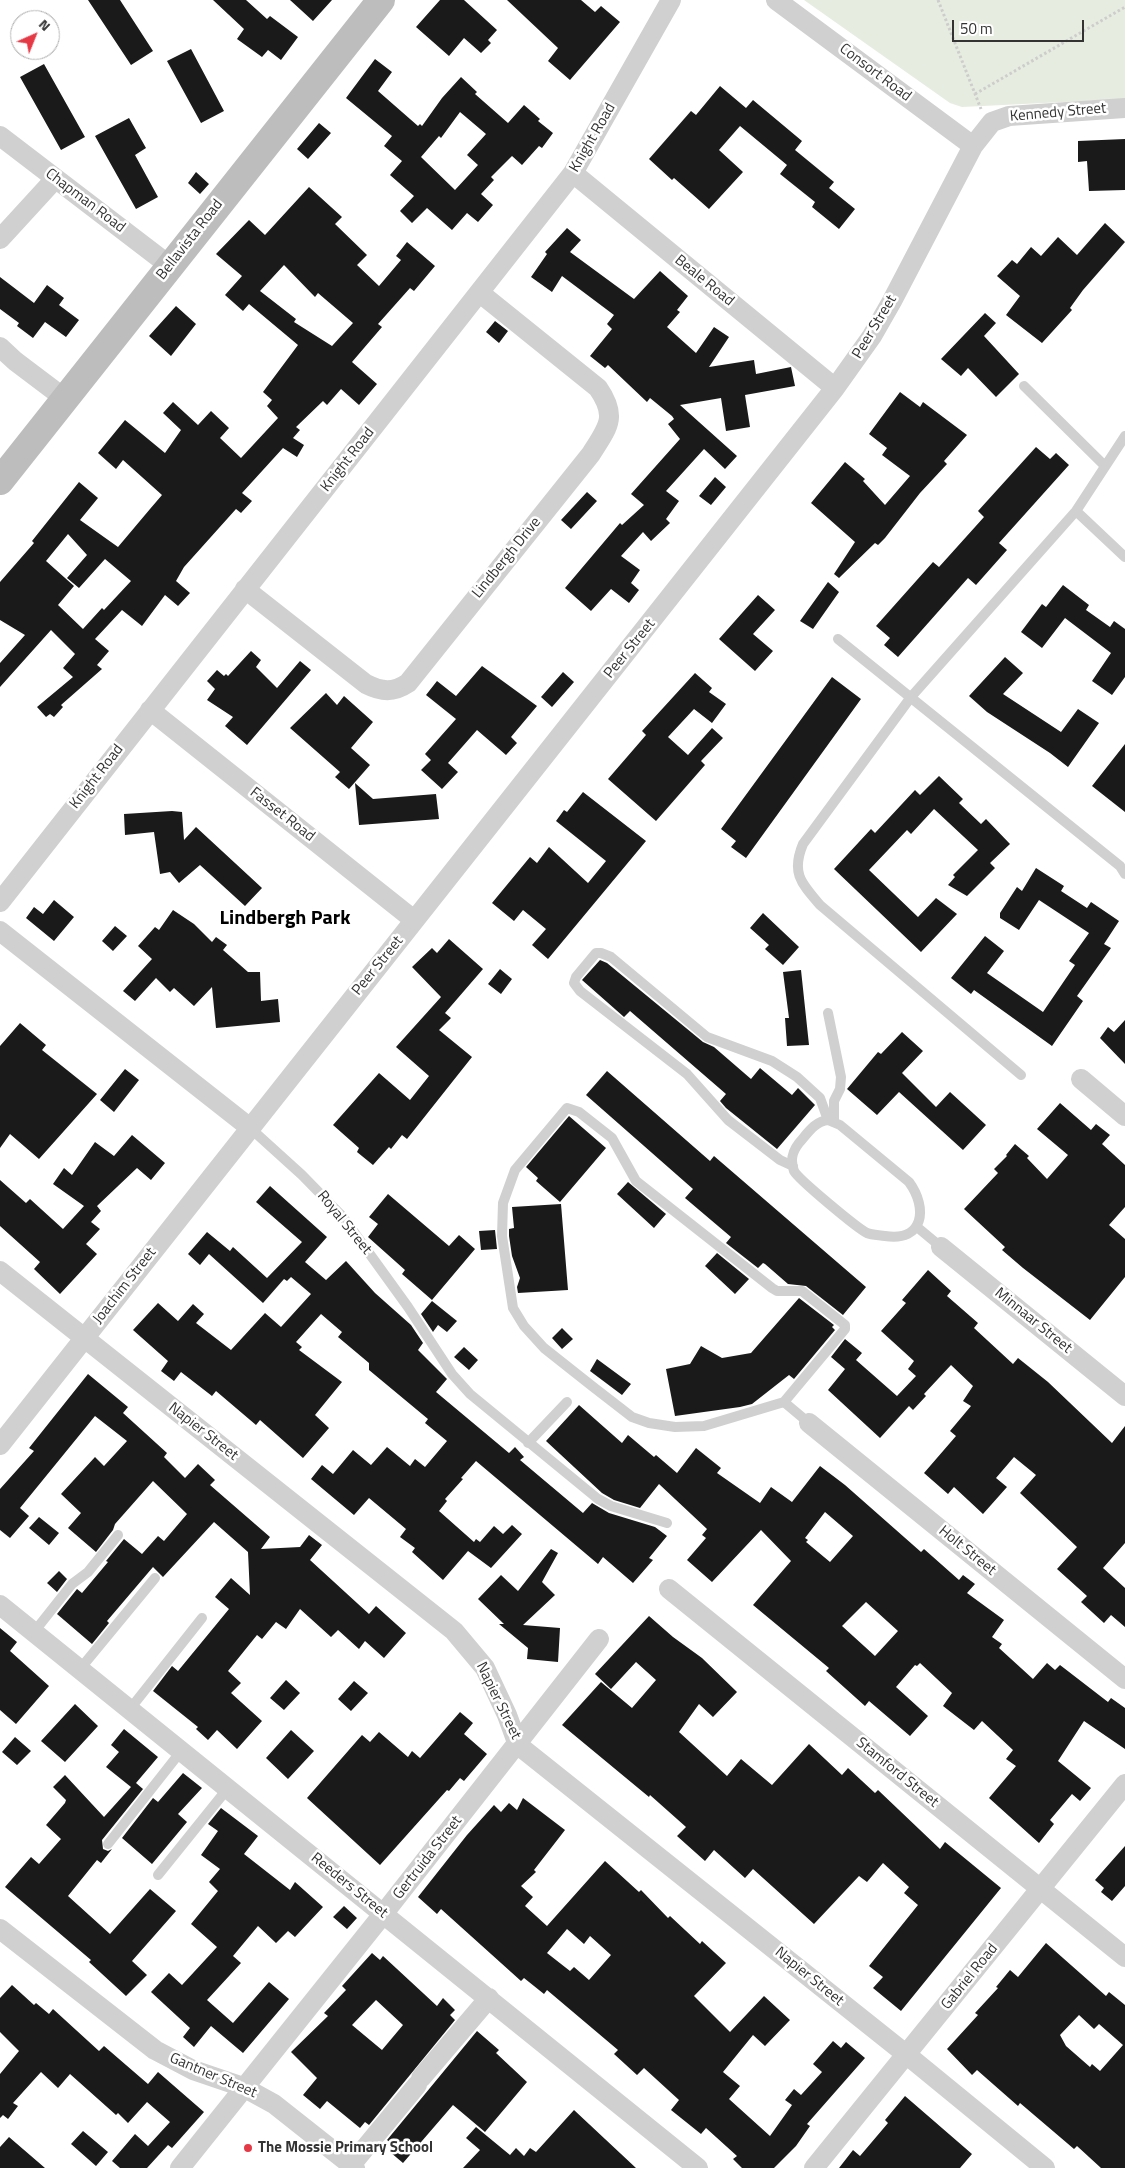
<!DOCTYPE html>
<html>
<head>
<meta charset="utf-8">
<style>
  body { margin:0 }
  #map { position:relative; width:1125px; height:2168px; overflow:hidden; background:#fff; font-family:"Titillium Web",sans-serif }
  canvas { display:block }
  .north { position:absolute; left:10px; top:10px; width:50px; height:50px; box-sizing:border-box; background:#fff; border:1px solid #adadad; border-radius:50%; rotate:44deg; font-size:14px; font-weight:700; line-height:20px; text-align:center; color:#333 }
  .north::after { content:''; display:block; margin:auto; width:18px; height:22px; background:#e63946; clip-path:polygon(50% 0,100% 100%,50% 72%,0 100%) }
  .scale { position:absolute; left:952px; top:20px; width:132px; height:22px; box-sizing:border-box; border:2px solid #333; border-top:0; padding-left:6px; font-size:15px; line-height:18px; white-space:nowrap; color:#333; -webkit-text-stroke:4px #fff; paint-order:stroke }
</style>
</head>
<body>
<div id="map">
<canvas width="1125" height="2168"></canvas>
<div class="north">N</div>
<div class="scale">50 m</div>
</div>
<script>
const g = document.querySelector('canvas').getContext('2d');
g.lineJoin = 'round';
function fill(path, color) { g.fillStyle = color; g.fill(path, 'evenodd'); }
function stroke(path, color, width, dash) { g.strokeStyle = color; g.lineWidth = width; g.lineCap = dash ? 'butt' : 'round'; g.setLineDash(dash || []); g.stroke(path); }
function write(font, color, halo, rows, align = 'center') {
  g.font = font + ' "Titillium Web",sans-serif'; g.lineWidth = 5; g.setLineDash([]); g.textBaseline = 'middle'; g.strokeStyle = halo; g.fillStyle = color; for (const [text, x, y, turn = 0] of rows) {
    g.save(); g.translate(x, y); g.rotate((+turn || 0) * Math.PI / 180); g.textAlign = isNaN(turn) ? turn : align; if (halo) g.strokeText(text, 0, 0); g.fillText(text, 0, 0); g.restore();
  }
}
const green = new Path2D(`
  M804 0H1125V99L962 107 950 103Z`);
const building = new Path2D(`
  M88 0H120L153 51 131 65Z
  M213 0H246L267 19 270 16 298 37 281 60 268 50 262 57 237 39 244 29Z
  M290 0H332L313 21Z
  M440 0H464L497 30 488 40 491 43 481 53 464 38 449 56 416 27Z
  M507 0H581L595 12 601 6 620 22 570 80 548 61 558 48Z
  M191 49 224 111 201 123 167 61Z
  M375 59 392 72 378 91 418 126 420 124 422 126 442 98 461 77 477 92 475 94 508 123 524 105 540 119 538 121 553 133 542 148 539 146 522 165 512 156 491 177 494 180 481 194 493 205 478 222 467 213 452 230 427 208 412 223 400 211 414 196 390 175 402 161 384 146 392 136 346 98ZM460 112 486 134 467 155 478 165 455 190 421 157 439 136 441 138Z
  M44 64 85 137 61 150 20 77Z
  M720 86 746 108 753 100 802 141 795 150 834 182 829 188 855 209 839 229 812 207 815 202 780 174 787 165 740 126 719 150 743 172 709 209 674 178 672 180 649 159 691 111 696 115Z
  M129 118 146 148 135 155 158 197 136 209 95 136Z
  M319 123 331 133 308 159 297 149Z
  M1125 139V190L1089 191 1087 161 1078 162V141Z
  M196 172 209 184 200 194 188 183Z
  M309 187 342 217 335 224 367 255 357 265 379 286 401 260 396 256 407 242 435 266 414 291 410 288 378 324 382 327 352 362 377 384 359 405 341 389 327 405 323 401 296 427 300 430 293 438 304 445 297 457 283 448 242 493 252 501 241 513 236 509 184 567 176 581 190 593 178 606 165 595 142 626 122 610 95 639 109 651 97 665 102 669 61 705 63 707 54 717 50 714 46 717 37 707 73 677 63 668 75 654 51 630 0 687V663L25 635 0 620V582L34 543 32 541 79 482 98 498 80 520 118 547 150 509 162 495 123 460 116 469 98 453 125 420 165 453 181 430 163 413 173 402 198 425 211 411 229 428 220 438 241 458 278 418 267 406 272 400 263 392 298 345 249 304 243 311 225 295 242 276 216 254 249 220 265 235ZM284 265 315 297 318 293 353 323 332 346 294 322 296 319 260 291ZM68 534 87 555 67 578 79 588 105 559 131 581 104 610 102 608 83 629 58 605 74 586 46 561Z
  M1105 223 1125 242 1083 290 1070 308 1072 310 1042 343 1006 315 1020 296 997 276 1012 260 1017 264 1031 247 1041 256 1058 237 1077 255Z
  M567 228 581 240 570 252 634 299 660 271 688 296 677 310 680 312 667 327 696 353 714 327 729 337 709 367 754 360 756 374 791 367 795 386 745 395 750 427 726 431 721 398 680 405 737 456 725 469 704 449 666 491 679 501 666 519 670 523 651 541 643 532 621 556 640 570 631 583 639 590 629 603 611 589 591 611 565 588 620 523 622 525 644 505 631 494 680 439 668 424 674 419 672 416 650 398 647 402 608 365 605 368 590 356 612 329 607 324 614 315 562 276 552 292 531 277 547 254 545 252Z
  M0 277 34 303 47 285 64 298 59 305 79 320 66 337 45 322 33 338 17 326 19 323 0 309Z
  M176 306 196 324 171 356 149 336Z
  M985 313 996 323 984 336 1019 374 996 397 968 368 961 376 941 359Z
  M495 321 508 331 499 343 486 332Z
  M900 392 920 407 923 402 967 435 944 461 947 464 920 493 885 538 878 545 875 543 839 578 834 574 855 542 811 503 845 462 865 479 863 481 885 505 910 476 882 455 887 448 869 434Z
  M1036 447 1050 459 1056 453 1069 465 999 543 1007 550 976 585 968 578 898 657 884 645 890 638 876 626 933 562 939 567 984 517 978 511Z
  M715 477 726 487 711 505 699 496Z
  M587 492 597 501 571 529 561 520Z
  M828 582 839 592 813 629 800 621Z
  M1063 585 1089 605 1086 610 1110 627 1114 621 1125 629V677L1112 695 1092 681 1111 653 1065 618 1042 648 1021 632 1042 604 1046 607Z
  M758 595 775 610 753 634 773 651 755 671 719 639Z
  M251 651 261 660 256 667 277 688 300 661 311 670 247 745 225 726 233 717 207 700 215 689 207 681 217 670 224 676 226 674 228 676Z
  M1005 657 1023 673 1003 694 1061 732 1078 709 1099 723 1068 767 1050 753 987 712 969 696Z
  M482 666 537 706 511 737 517 743 506 755 477 730 448 763 458 772 442 789 421 770 431 760 425 754 456 719 426 695 437 681 456 696Z
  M563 672 574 682 552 707 541 697Z
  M695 673 712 688 709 692 726 704 712 723 694 709 668 737 688 755 712 728 723 738 701 761 705 765 656 821 608 779 646 735 642 731Z
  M832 677 861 699 746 858 731 847 736 841 721 829Z
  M326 693 337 705 344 696 373 722 351 748 370 765 349 789 335 777 340 772 290 728Z
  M1125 744V812L1092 786Z
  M939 776 963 799 959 803 981 824 986 819 1010 844 990 863 995 868 967 896 948 885 955 877 953 875 978 850 934 809 911 834 907 830 869 870 918 917 936 898 957 914 921 952 834 869 871 829 875 833 915 790 920 795Z
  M355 783 373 799 436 794 439 819 359 825Z
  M583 792 646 841 548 959 532 945 546 929 523 910 514 921 492 903 530 857 537 863 549 847 588 883 606 861 556 821 564 810 567 812Z
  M172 811 182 812 184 840 196 827 262 888 245 906 200 865 179 883 170 872 160 874 154 832 125 835 124 814Z
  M1036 868 1064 886 1061 891 1087 908 1091 902 1119 921 1104 944 1111 948 1077 996 1083 1001 1052 1046 974 990 971 994 951 978 985 936 1004 951 987 973 1043 1012 1075 965 1069 961 1089 933 1039 900 1019 930 1000 918V913L1017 887 1022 891Z
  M54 900 74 917 54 941 26 918 34 907 43 914Z
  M173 910 194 924 212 942 216 937 227 945 223 950 248 972H260L261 1001 278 999 280 1022 216 1028 212 987 194 1006 174 988 170 992 156 978 135 1001 123 991 152 959 138 946 155 927 159 930Z
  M763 913 799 947 783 965 765 949 769 945 750 928Z
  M115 926 127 936 113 951 102 941Z
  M449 939 483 969 445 1013 451 1018 439 1030 472 1057 407 1139 402 1135 391 1149 389 1147 373 1165 357 1152 359 1148 333 1125 379 1073 410 1100 429 1076 396 1047 441 997 412 967 432 948 437 953Z
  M600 960 607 963 703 1042 714 1047 751 1079 760 1068 792 1095 798 1088 815 1105 777 1149 726 1108 720 1101 726 1094 630 1011 624 1017 582 980Z
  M500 969 512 979 501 994 488 984Z
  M801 970 809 1045 787 1046 785 1018H789L783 972Z
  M1125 1020V1064L1100 1038 1108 1027 1114 1032Z
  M20 1023 46 1045 42 1050 97 1094 39 1159 10 1134 0 1148V1046Z
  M902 1032 923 1051 902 1073 936 1107 950 1092 986 1125 963 1150 899 1092 877 1115 847 1089 878 1052 881 1054Z
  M125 1069 139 1080 114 1112 100 1100Z
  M607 1071 710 1161 714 1156 866 1287 843 1315 806 1286 788 1284 765 1264 763 1263 758 1268 726 1243 731 1237 685 1198 693 1189 586 1095Z
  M1060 1103 1091 1130 1096 1124 1110 1135 1102 1144 1125 1165V1207L1109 1225 1125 1239V1277L1090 1320 1023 1268 1002 1250 1005 1247 964 1209 998 1173 994 1169 1007 1156 1006 1155 1015 1144 1029 1156 1027 1158 1047 1179 1068 1155 1037 1129Z
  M569 1116 606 1148 560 1202 536 1181 538 1178 526 1167Z
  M132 1135 165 1163 151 1180 137 1168 97 1206 101 1211 91 1222 100 1229 86 1244 97 1254 60 1294 34 1269 40 1262 0 1226V1180L26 1203 30 1199 63 1229 84 1206 53 1184 64 1168 72 1175 95 1142 114 1156Z
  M628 1182 666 1214 654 1228 617 1194Z
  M270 1186 327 1237 305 1262 326 1280 346 1261 375 1293 411 1325 423 1343 418 1350 447 1379 436 1392 509 1453 515 1447 524 1457 520 1460 583 1513 592 1503 609 1513 655 1527 667 1536 649 1558 653 1560 633 1583 603 1557 598 1564 476 1461 461 1478 463 1479 445 1499 447 1501 439 1511 474 1542 476 1539 480 1542 494 1526 503 1534 512 1525 522 1534 491 1568 468 1551 443 1580 412 1552 415 1548 400 1537 406 1529 369 1498 354 1515 311 1479 322 1465 333 1474 353 1450 371 1465 387 1447 410 1466 415 1459 425 1467 447 1441 425 1423 428 1419 369 1370V1363L338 1337 342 1332 321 1314 296 1342 302 1347 299 1350 342 1382 315 1415 329 1428 303 1458 260 1420 256 1425 216 1391 212 1396 181 1372 174 1381 161 1371 168 1361 133 1330 158 1303 178 1321 193 1304 204 1314 196 1323 231 1350 265 1313 281 1327 311 1294 291 1277 287 1281 284 1279 263 1303 209 1254 200 1265 188 1254 207 1232 230 1251 233 1247 267 1278 302 1242 256 1202Z
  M388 1194 449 1246 459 1235 475 1249 432 1300 402 1274 405 1270 368 1237 378 1224 369 1217Z
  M561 1204 568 1290 518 1293 517 1287 520 1278 512 1256 509 1236V1229L514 1228 512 1207Z
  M495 1230 497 1249 481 1250 479 1231Z
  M717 1253 749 1279 735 1294 705 1266Z
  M928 1270 951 1291 947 1296 978 1323 974 1328 1013 1364 1018 1358 1048 1382 1112 1443 1125 1426V1543L1103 1568 1125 1588V1627L1111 1615 1104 1623 1081 1602 1087 1596 1057 1569 1077 1547 1020 1493 1036 1475 1014 1457 996 1478 1007 1487 983 1514 954 1487 948 1494 924 1473 956 1436 950 1431 971 1406 963 1401 973 1386 951 1365 924 1394 926 1396 913 1410 909 1406 880 1438 828 1390 845 1369 831 1357 845 1339 862 1353 856 1360 897 1396 916 1376 908 1369 914 1361 881 1331 906 1303 902 1300Z
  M799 1298 834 1325 832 1327 835 1330 794 1379 789 1375 752 1404 740 1407 675 1416 666 1369 690 1364 701 1346 722 1358 751 1353Z
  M432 1301 457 1321 447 1332 438 1325 433 1332 421 1314Z
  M562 1328 573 1339 562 1349 552 1338Z
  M464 1347 478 1360 469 1370 454 1357Z
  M597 1359 631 1384 622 1395 590 1371Z
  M88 1374 128 1407 123 1413 167 1453 164 1457 185 1478 198 1464 215 1480 210 1485 270 1537 261 1549 300 1547 309 1535 322 1545 310 1560 369 1614 376 1606 406 1633 384 1658 365 1641 359 1649 338 1630 331 1637 300 1609 286 1629 276 1622 262 1639 257 1635 228 1671 241 1683 231 1693 262 1721 237 1749 217 1730 208 1740 196 1729 198 1727 153 1691 172 1666 178 1671 229 1609 215 1597 231 1578 250 1595 248 1552 214 1522 163 1577 153 1567 107 1621 109 1623 92 1644 57 1614 77 1589 82 1593 108 1562 106 1561 124 1539 142 1554 158 1536 164 1541 187 1514 153 1481 115 1524 113 1530 96 1552 68 1528 81 1513 61 1494 95 1457 104 1466 127 1441 95 1416 20 1508 29 1516 10 1538 0 1530V1489L34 1451 29 1448Z
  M579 1405 622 1443 628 1435 654 1457 656 1455 677 1473 696 1448 721 1468 717 1473 760 1503 771 1487 792 1502 820 1466 845 1485 921 1552 924 1549 959 1580 963 1575 975 1584 967 1593 1004 1620 992 1637 1002 1644 999 1648 1033 1679 1047 1663 1055 1670 1060 1665 1108 1702 1111 1698 1125 1708V1749L1084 1721 1058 1761 1091 1788 1080 1801 1072 1794 1050 1820 1054 1824 1039 1843 989 1798 1016 1766 1006 1759 1013 1750 982 1721 974 1730 943 1706 952 1693 920 1663 917 1666 915 1665 896 1687 928 1716 910 1736 869 1701 865 1706 826 1671 829 1668 753 1605 791 1561 761 1530 712 1582 687 1560 706 1538 702 1535 707 1529 659 1484 640 1508 614 1500 602 1493 546 1441ZM825 1512 853 1536 830 1562 806 1542 808 1540 805 1538ZM866 1602 898 1631 875 1656 842 1626Z
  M39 1517 59 1533 49 1545 29 1528Z
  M551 1549 558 1553 542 1582 555 1595 523 1625 560 1628 558 1662 527 1659 528 1648 499 1624H504L478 1599 501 1575 518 1591Z
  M59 1571 67 1579 57 1592 47 1583Z
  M649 1616 673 1637 702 1658 737 1692 713 1717 699 1704 679 1732 727 1776 741 1759 772 1785 809 1744 842 1775 848 1768 875 1793 878 1790 940 1849 945 1842 1001 1888 901 2011 873 1988 883 1977 869 1966 918 1905 904 1893 909 1887 883 1863 867 1882 859 1876 814 1924 753 1869 745 1878 714 1850 705 1861 677 1836 686 1827 650 1795 649 1797 562 1725 601 1682 632 1708 656 1680 636 1662 611 1689 595 1674Z
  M0 1628 17 1642 10 1651 49 1686 16 1724 0 1710Z
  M286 1680 300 1693 284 1710 270 1698Z
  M354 1681 368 1693 351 1711 338 1699Z
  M75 1704 98 1726 65 1762 41 1741Z
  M460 1712 473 1723 464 1734 487 1754 464 1781 460 1778 449 1791 447 1790 380 1865 307 1798 362 1735 370 1742 379 1732 408 1757 412 1751 420 1758Z
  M124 1729 158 1757 136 1783 143 1789 102 1840 103 1849 108 1851 112 1849 101 1863 97 1860 68 1896 110 1934 150 1889 176 1911 132 1961 147 1975 126 1996 89 1962 91 1960 5 1887 31 1857 39 1864 61 1839 46 1825 65 1803 66 1800 53 1787 65 1775 104 1817 131 1787 106 1767 119 1752 111 1745Z
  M291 1730 314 1751 288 1779 266 1758Z
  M15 1737 31 1751 17 1765 2 1752Z
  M183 1773 202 1788 178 1814 187 1822 152 1864 122 1838 153 1798 158 1802Z
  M523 1798 565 1830 534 1870 536 1872 521 1886 533 1897 525 1906 547 1926 605 1861 639 1892 641 1890 668 1918 670 1916 700 1944 702 1941 726 1963 694 1996 730 2032 764 1996 790 2020 765 2046 753 2035 723 2072 740 2086 729 2099 770 2136 792 2105 785 2100 794 2089 801 2095 822 2072 813 2064 833 2041 841 2048 846 2042 865 2058 807 2124 810 2126 796 2146 774 2168H742L733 2159 737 2156 706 2128 701 2134 671 2110 679 2100 644 2068 637 2075 614 2054 618 2050 547 1990 544 1994 524 1978 521 1981 441 1909 437 1914 418 1897 467 1835 494 1805 501 1812 509 1803 517 1810ZM567 1929 584 1944 590 1936 611 1955 589 1980 574 1967 570 1971 547 1953Z
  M221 1808 258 1836 244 1854 290 1890 295 1882 323 1907 295 1937 288 1931 276 1943 258 1926 233 1956 241 1963 207 2000 233 2023 269 1982 289 1999 243 2053 211 2026 194 2047 183 2037 190 2028 151 1992 169 1973 182 1985 217 1947 191 1924 218 1891 209 1882 220 1869 201 1855 218 1831 208 1824Z
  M1125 1846V1886L1112 1901 1101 1892 1104 1888 1095 1880Z
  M344 1906 357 1918 347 1929 333 1917Z
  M1046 1943 1106 1996 1109 1992 1125 2005V2168H1101L1077 2146 1074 2149 1020 2103 1018 2106 977 2070 972 2075 947 2049 978 2015 975 2013 998 1988 996 1987 1010 1970 1018 1977ZM1079 2015 1094 2029 1099 2024 1123 2045 1100 2071 1092 2064 1090 2067 1066 2046 1060 2035Z
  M372 1953 380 1960 383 1956 437 2006 443 1998 455 2010 450 2015 455 2020 369 2125 365 2122 360 2128 327 2101 320 2109 303 2095 317 2078 291 2052 328 2016 324 2013 346 1990 342 1986ZM376 2000 403 2025 382 2050 352 2025Z
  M12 1985 34 2005 36 2003 49 2014 53 2009 99 2051 104 2046 148 2084 158 2072 204 2112 172 2148 168 2145 147 2168H120L112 2161 135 2134 148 2146 170 2122 147 2102 128 2123 118 2113 116 2115 70 2074 58 2088 41 2072 13 2103 18 2106 8 2119 3 2115 0 2118V2074L19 2051 0 2032V1998Z
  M477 2031 499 2050 496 2053 527 2082 485 2132 453 2105 403 2163 390 2152 395 2146 387 2140Z
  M905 2096 972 2154 960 2168H839L853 2150 860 2156 888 2123 885 2120Z
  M574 2110 636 2168H463L480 2150 466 2138 476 2127 510 2155 516 2148 524 2156 530 2148 536 2152Z
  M83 2131 108 2152 96 2166 71 2144Z
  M9 2137 45 2168H0V2147Z`);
const path = new Path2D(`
  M938 0 981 109
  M975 94 1125 7`);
const lane = new Path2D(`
  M1024 386 1105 466
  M1076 511 1125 557
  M838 639 1120 866 1125 874
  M828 1013 841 1077 840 1089 834 1101V1121
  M1021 1075 820 905C801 883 791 873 803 844L911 697 1076 511 1125 436
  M567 1108 579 1112 612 1138 636 1181 772 1288 777 1291H802L845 1325V1329L784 1402 704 1426 675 1427 649 1423 632 1417 592 1386 544 1348 524 1326 513 1308 502 1236 503 1203 515 1170Z
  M828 1120 840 1125 909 1182C928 1208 924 1242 885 1236 879 1235 872 1235 867 1233 857 1228 798 1179 794 1171 790 1160 792 1152 799 1143 807 1134 815 1121 828 1120Z
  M249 1127 302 1175 343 1217 408 1307 452 1374 470 1394 598 1499 611 1506 667 1523
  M793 1166 780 1160 728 1120 687 1074 580 991 574 983 576 977 596 953H601L611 957 707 1037 772 1061 797 1077 820 1098 828 1120
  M917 1227 941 1247
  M784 1402 809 1423
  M528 1443 567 1402
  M34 1632 72 1584 88 1572 118 1535
  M80 1669 155 1578
  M130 1709 202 1618
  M108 1844 182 1750
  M158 1875 228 1788`);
const street = new Path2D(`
  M776 0 973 146
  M0 136 170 266
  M573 173 835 388
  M0 239 55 179
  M0 347 15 361 64 398
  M245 589 366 684C382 692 393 693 408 683L591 454C608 427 618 417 598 388L480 293
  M150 710 414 920
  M0 902 573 173 671 0
  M0 931 249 1127
  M1081 1079 1125 1116
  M941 1247 1125 1396
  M0 1271 454 1631 485 1668 507 1715 518 1745 907 2055 1045 2168
  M809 1423 1125 1679
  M0 1445 835 388 872 336 892 301 973 146 992 122 1009 116 1125 108
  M669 1589 1125 1957
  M0 1605 698 2168
  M0 1929 155 2050 193 2070 243 2087 274 2104 355 2168
  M421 2078 489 1998
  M351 2165 417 2085
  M180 2168 384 1913 599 1639
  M814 2168 1125 1784`);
const secondary = new Path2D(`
  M0 481 381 0`);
const markers = [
  [248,2148,5,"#e63946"]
];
const streetNames = [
  ["Consort Road",875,73,37],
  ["Kennedy Street",1058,113,-5],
  ["Knight Road",593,138,-60],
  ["Chapman Road",85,201,37],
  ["Bellavista Road",190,240,-52],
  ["Beale Road",704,281,39],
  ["Peer Street",875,327,-59],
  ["Knight Road",348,460,-52],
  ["Lindbergh Drive",507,558,-51],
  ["Peer Street",630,649,-51],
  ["Knight Road",97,777,-52],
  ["Fasset Road",282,815,38],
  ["Peer Street",378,966,-51],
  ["Royal Street",344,1223,51],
  ["Joachim Street",125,1286,-52],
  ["Minnaar Street",1033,1321,39],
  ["Napier Street",203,1432,38],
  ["Holt Street",967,1551,39],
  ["Napier Street",498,1701,64],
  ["Stamford Street",897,1773,39],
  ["Gertruida Street",428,1858,-52],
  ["Reeders Street",349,1886,39],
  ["Napier Street",809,1977,39],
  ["Gabriel Road",970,1977,-51],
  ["Gantner Street",213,2076,23]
];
const poiNames = [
  ["The Mossie Primary School",258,2148]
];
const districtNames = [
  ["Lindbergh Park",285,919]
];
fill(green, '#e6ecdf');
fill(building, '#1a1a1a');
stroke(path, '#cdcdcd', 3, [2.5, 2.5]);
stroke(lane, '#d0d0d0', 10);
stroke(street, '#d0d0d0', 20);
stroke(secondary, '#bdbdbd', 28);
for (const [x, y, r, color] of markers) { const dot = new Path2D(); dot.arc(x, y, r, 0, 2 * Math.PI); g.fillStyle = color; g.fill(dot); stroke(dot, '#fff', 2); }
write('15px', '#333', '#fff', streetNames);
write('bold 15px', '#333', '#fff', poiNames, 'left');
write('bold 20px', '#000', '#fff', districtNames);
</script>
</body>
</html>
